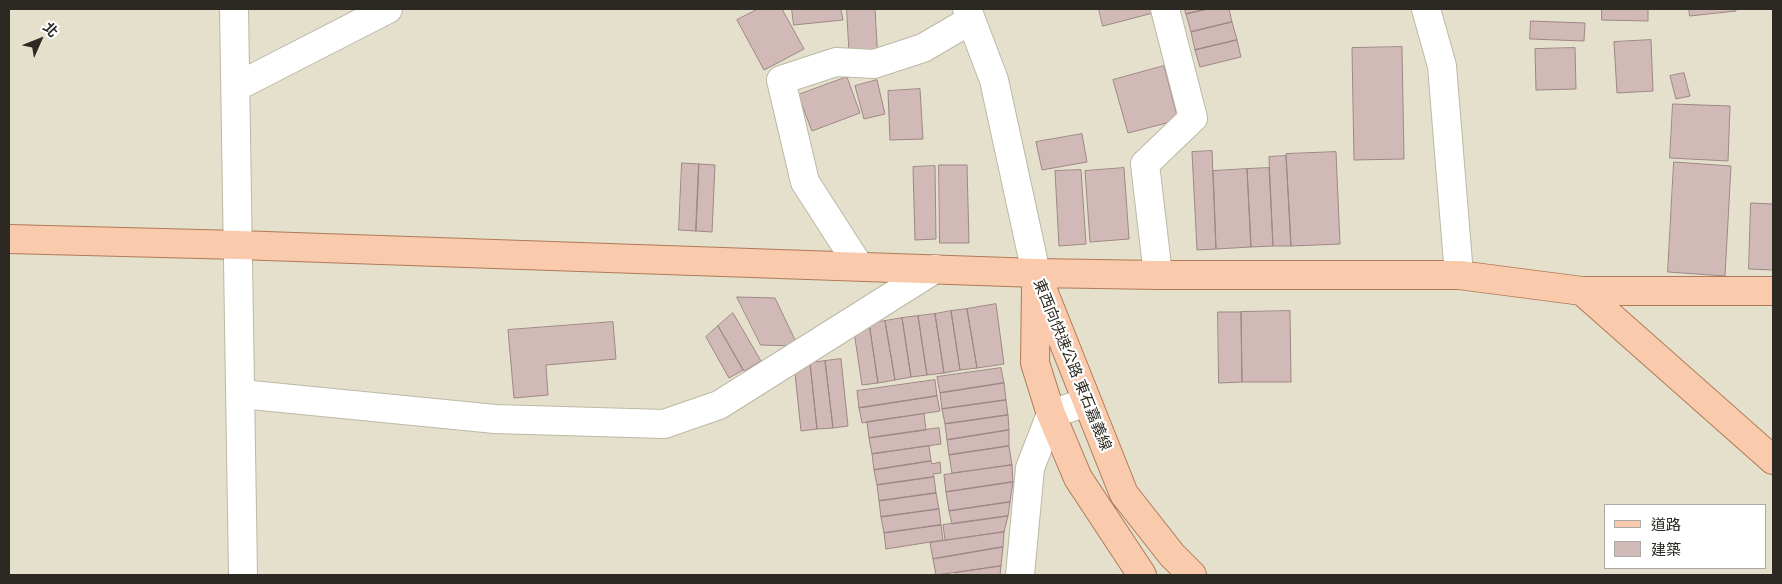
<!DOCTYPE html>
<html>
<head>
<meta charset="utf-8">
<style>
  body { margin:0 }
  #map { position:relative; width:1782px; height:584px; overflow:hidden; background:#e5e0cc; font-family:"IBM Plex Sans","Noto Sans TC",sans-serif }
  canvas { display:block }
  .frame { position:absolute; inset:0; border:10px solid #2b2921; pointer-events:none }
  .legend { position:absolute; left:1604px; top:504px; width:162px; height:65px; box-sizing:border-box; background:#fff; border:1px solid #aaa9a6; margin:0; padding:6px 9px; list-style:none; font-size:15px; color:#2b2921 }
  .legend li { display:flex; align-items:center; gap:10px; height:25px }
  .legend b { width:25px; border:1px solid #aaa9a6 }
  .north { position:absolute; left:15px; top:15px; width:50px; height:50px; -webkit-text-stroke:4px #fff; paint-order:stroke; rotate:46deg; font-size:14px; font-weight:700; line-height:20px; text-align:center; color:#2b2921 }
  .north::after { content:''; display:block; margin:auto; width:18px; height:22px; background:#2b2921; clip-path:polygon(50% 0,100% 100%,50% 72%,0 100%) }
</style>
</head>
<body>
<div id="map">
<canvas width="1782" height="584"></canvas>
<div class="frame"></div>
<ul class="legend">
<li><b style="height:6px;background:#facaac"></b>道路</li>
<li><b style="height:14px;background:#d1b9b8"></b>建築</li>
</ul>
<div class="north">北</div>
</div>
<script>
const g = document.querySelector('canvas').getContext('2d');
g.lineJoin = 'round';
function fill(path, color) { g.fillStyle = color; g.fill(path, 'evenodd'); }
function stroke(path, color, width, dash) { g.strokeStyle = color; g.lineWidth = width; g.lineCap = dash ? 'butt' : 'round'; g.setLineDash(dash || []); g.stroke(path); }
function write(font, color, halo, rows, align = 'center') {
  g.font = font + ' "IBM Plex Sans","Noto Sans TC",sans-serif'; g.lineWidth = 4.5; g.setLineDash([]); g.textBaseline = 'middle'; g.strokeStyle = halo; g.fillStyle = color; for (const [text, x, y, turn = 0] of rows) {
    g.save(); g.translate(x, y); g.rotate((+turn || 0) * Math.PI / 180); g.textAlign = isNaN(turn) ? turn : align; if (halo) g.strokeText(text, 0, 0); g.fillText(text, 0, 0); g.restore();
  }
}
const building = new Path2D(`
  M758 9H782L804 49 764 70 737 20Z
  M792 9H841L843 20 794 25Z
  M847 9H875L878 61 850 63Z
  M1099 9H1152L1153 13 1103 26Z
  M1185 9H1208L1186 14Z
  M1208 9H1229L1232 22 1191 32 1186 14Z
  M1602 9H1648V21L1602 20Z
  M1689 9H1736V11L1690 16Z
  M1531 21 1585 23 1584 41 1530 39Z
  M1232 22 1237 40 1195 50 1191 32Z
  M1237 40 1241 57 1200 67 1195 50Z
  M1651 40 1653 91 1617 93 1614 42Z
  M1402 47 1404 159 1354 160 1352 48Z
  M1575 48 1576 89 1536 90 1535 49Z
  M1164 66 1178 120 1128 133 1113 80Z
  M1684 73 1690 96 1676 99 1670 76Z
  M847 77 860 113 812 131 798 95Z
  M877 80 885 114 864 119 855 86Z
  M920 89 923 139 890 140 888 91Z
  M1673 104 1730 106 1728 161 1670 158Z
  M1082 134 1087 162 1042 170 1036 142Z
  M1212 151 1216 249 1197 250 1192 152Z
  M1336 152 1340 244 1291 246 1286 154Z
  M1286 156 1291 246H1273L1269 157Z
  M1674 162 1731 166 1725 276 1668 272Z
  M682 163 699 164 696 231 679 230Z
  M699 164 715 165 712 232 696 231Z
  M939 165H967L969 243H940Z
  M935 166 936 239 915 240 913 167Z
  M1124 168 1129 239 1090 242 1085 171Z
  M1269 168 1273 246 1251 247 1247 169Z
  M1247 169 1251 247 1216 249 1213 171Z
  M1081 170 1086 244 1059 246 1055 171Z
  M1751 203 1773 204V270L1749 269Z
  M737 297 775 298 798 346 761 345Z
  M996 304 1004 364 977 368 967 309Z
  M967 309 977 368 960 370 951 311Z
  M951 311 960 370 944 373 935 314Z
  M1290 311 1291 382H1242L1241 312Z
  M1218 312H1241L1242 382 1219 383Z
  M733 313 761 361 744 371 718 326Z
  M935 314 944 373 927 375 918 316Z
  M918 316 927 375 911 377 902 318Z
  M902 318 911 377 895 380 885 321Z
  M885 321 895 380 878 383 869 323Z
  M613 322 616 359 546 365 548 395 514 398 508 330Z
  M869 323 878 383 862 385 853 325Z
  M718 326 743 370 729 378 706 337Z
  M841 359 848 426 833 428 825 361Z
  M825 361 833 428 817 429 810 363Z
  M810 363 817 429 801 431 794 364Z
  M1001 368 1004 383 940 393 937 377Z
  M935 380 937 396 859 408 857 391Z
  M1004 383 1006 400 942 409 940 393Z
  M937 396 940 411 862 423 859 408Z
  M1006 400 1008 415 945 424 942 409Z
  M924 414 926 430 869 438 867 422Z
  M1008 415 1009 430 947 440 945 424Z
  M939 428 941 444 872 454 869 438Z
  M1009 430V446L949 455 947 440Z
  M929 446 931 461 874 470 872 454Z
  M1009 446 1012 465 952 473 949 455Z
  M931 461 932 464 940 462 941 473 933 474 934 477 877 485 874 470Z
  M1012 465 1013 482 946 492 944 475Z
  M934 477 936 493 879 501 877 485Z
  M1013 482 1010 502 949 511 946 492Z
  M936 493 939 509 881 517 879 501Z
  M1010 502 1008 516 952 524 949 511Z
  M939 509 941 525 884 533 881 517Z
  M1008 516 1004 532 945 540 943 525Z
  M941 525 943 540 886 549 884 533Z
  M1004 532 1003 547 933 559 930 543Z
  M1003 547 1001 566 936 575 933 559Z
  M1001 566 1000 575H956L955 573Z`);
const minor = new Path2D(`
  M234 9 243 575
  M967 9 994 80 1036 273
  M1426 9 1442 66 1459 275
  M236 87 388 9
  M859 266 805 182 781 80 836 62 874 64 923 48 971 20
  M1158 275 1145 164 1193 118 1165 9
  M241 394 495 419 664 424 719 405 935 269
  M1020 575 1030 468 1051 414 1087 402`);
const major = new Path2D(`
  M9 239 238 245 1036 273 1158 275H1459L1582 291 1773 460
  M1036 273 1124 494 1172 555 1192 575
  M1036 287 1035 363 1051 414 1078 478 1142 575
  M1582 291H1773`);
const streetNames = [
  ["東西向快速公路 東石嘉義線",1072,365,68]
];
fill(building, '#d1b9b8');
stroke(building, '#9d8785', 1);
stroke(minor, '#bdb8a5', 30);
stroke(major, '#af7a57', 30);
stroke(minor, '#fff', 28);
stroke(major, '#facaac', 28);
write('15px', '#2b2921', '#fff', streetNames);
</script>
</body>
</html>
